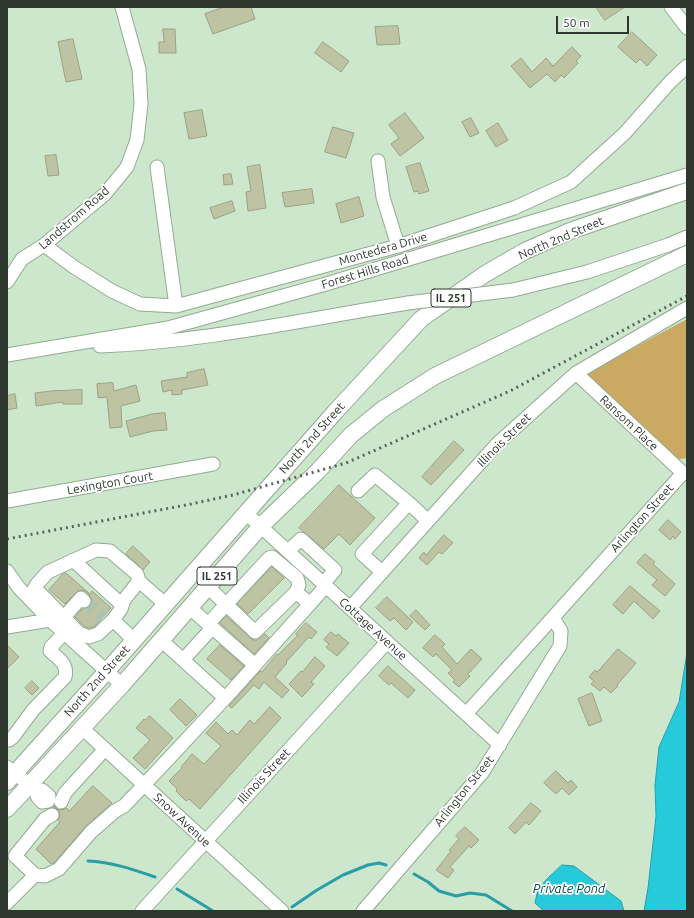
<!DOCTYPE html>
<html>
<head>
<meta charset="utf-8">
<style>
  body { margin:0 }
  #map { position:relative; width:694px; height:918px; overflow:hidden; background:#cde7cd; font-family:Ubuntu,sans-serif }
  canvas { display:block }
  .frame { position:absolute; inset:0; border:8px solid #2d372d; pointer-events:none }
  .scale { position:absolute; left:556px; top:16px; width:73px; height:18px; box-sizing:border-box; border:2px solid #2d372d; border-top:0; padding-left:5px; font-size:12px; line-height:14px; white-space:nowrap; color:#2d372d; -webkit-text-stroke:3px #fff; paint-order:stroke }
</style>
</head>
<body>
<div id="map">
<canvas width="694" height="918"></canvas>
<div class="frame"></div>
<div class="scale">50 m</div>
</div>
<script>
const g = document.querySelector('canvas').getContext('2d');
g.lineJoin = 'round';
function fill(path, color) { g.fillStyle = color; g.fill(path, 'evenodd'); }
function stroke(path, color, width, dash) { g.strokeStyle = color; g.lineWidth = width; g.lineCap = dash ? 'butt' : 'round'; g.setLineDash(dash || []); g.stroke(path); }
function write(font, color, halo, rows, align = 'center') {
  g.font = font + ' Ubuntu,sans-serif'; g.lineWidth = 3.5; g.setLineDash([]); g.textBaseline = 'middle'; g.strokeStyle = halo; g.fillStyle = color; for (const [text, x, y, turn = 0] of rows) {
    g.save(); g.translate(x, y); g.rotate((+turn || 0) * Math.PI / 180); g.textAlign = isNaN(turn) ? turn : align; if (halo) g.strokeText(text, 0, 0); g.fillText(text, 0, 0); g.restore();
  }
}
const green = new Path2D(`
  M687 319V458L674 460 585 374Z`);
const water = new Path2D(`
  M687 653V911H644L648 888 656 816 655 785 659 747 679 702Z
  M562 865 574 866 621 901 624 911H544L535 903 538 889 548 878Z`);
const stream = new Path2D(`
  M88 861C111 862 132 869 155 877
  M414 874 428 882 439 891 456 896 470 893 486 895 512 911
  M177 889 213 911
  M292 907 317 890 343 875 368 865 379 863 386 865`);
const building = new Path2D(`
  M224 7H251L255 19 213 34 205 14Z
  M596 7H625L605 20Z
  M398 26 400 44 377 45 375 27Z
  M163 29H175L176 53H159V42H164Z
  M632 32 657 55 647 66 640 59 636 63 618 47Z
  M73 39 82 79 66 82 58 42Z
  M323 42 349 61 341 72 315 53Z
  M572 47 581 56 576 61 578 63 564 78 561 75 555 82 547 74 530 88 511 66 521 58 532 72 546 58 553 66Z
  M202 110 207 136 189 139 184 113Z
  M405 113 424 138 400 156 391 144 399 138 389 125Z
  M471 118 479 133 470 137 462 122Z
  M498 123 508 140 496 147 486 131Z
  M333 127 354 133 346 158 325 152Z
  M56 155 59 175 48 176 45 156Z
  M420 163 429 191 419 194 418 191 414 192 406 167Z
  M260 165 266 208 248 211 246 192 251 191 247 167Z
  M231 174 233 184 224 185 223 175Z
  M312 189 314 203 285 207 282 193Z
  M359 197 364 216 341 223 336 204Z
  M232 201 235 211 214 219 210 208Z
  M204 369 208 385 182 390V394L172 395V390L163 392 161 381 187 377V373Z
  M113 383 114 391 136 385 140 401 121 406 122 427 110 428 107 397 98 398 97 384Z
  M82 390V404H63V402L36 406 35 393 51 391Z
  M15 394 17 408 7 410V396Z
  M165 413 167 430 153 431 130 437 126 421 152 414Z
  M454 441 464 450 431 485 422 477Z
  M339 485 375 518 350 545 339 534 324 549 299 528Z
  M668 520 681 532 675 539 673 536 670 540 659 530Z
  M444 535 453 543 442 554 439 552 427 565 419 558 424 552 426 555Z
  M133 546 150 562 143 570 126 554Z
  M645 554 655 562 653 564 675 584 665 596 652 585 657 580 637 563Z
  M272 567 284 578 248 614 237 604Z
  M64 573H66L90 594 92 591 111 608 94 627 89 628 84 626 75 617 82 609H86L92 603V599L87 592 83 590 78 591 65 604 49 590Z
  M630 586 660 611 653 619 634 601 623 614 613 605Z
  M387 597 413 622 406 630 394 618 390 621 376 608Z
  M416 610 430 625 425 630 410 616Z
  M226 616 253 640H257L265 634 269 638 254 654 220 623Z
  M306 623 317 632 311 639 309 637 286 662 287 663 275 677 289 690 282 698 264 682 259 689 254 685 232 708 229 706 260 671 262 672 277 654 278 655 298 635 296 634Z
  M331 632 336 636 338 634 349 643 337 656 326 647 329 644 324 640Z
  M435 635 445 644 442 647 457 664 471 649 482 659 468 674 470 676 459 687 453 682 455 680 448 673 452 670 436 654 433 657 423 648Z
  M7 645 19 657 7 669Z
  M220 645 244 666 231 680 207 659Z
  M618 649 636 663 617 685 618 686 611 693 604 687 600 691 591 684 594 681 589 677 595 670 597 672Z
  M315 657 325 666 311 682 314 684 302 697 289 684 301 671 302 672Z
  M388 666 415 690 408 698 391 683 389 685 379 676Z
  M32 681 39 688 32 695 25 688Z
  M592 693 602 721 589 726 578 699Z
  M180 699 197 715 186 726 170 710Z
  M270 707 281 718 200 809 189 799 186 801 176 791 177 789 169 781 182 768 181 767 192 754 204 764 221 746 206 733 216 722 228 734 232 730 237 735 250 720 254 724Z
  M150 716 173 738 145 769 133 758 150 740 136 728 144 719 145 720Z
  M556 771 568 783 571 780 577 787 569 795 562 788 556 794 544 783Z
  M93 786 112 803 86 826 54 863 51 864 36 849 60 822 58 820 60 815 59 811 53 807 54 806 57 809 61 810 67 808 69 811Z
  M531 803 541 811 529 825 526 822 515 834 509 828Z
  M465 827 479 840 471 848 469 846 450 867 454 870 448 878 436 870 451 851 449 850 459 839 456 836Z`);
const minorTunnel = new Path2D(`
  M84 601 103 618`);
const minor = new Path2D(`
  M671 7 687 28
  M378 161 383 197 398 246
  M157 167 176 306
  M44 245 74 267 112 291 140 304 176 306 398 246 514 208 571 182 625 133 670 82 687 66
  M7 282 22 259 44 245 105 194 127 167 137 140 141 104 139 69 122 7
  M513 290 587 272 668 245 687 237
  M100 346C204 342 306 319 408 303
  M7 355 168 328 326 284 687 175
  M358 491 375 475 409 503
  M7 501 213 464
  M246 513 500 745
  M288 551 301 539 335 570 323 584
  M73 560 122 605
  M7 571 19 588 50 620 122 685
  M382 572 362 554 409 503 428 521
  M139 581 165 604
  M208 587 255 632 296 592 310 604
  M35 588 79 633
  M29 598 37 584 48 572 96 550 110 551 137 574 139 581 124 600 121 609 113 620 134 640
  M190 608 255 665
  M350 608 497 444 576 373 687 308
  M64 617 81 598 84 601
  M208 624 269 558 272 557 297 578 299 585 296 592
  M7 627 50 620
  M212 628 183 660 225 698
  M70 636 79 633 89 637 98 634 113 620
  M161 640 183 660
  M466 714 683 473 576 373
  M82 728 282 911
  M7 740H9L13 737 33 710 65 677C68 664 59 659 50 651L51 647 64 633
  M7 767 37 791V796L42 802 48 801 49 796 42 790 37 791
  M61 802 65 793 105 749
  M52 815 45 819 15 856 35 875 45 876 59 869 91 832 115 811 124 806 144 785 230 693 326 586
  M7 903 35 875
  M142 911 387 642
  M363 911 482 773 560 646 561 631 553 618`);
const major = new Path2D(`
  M7 782 106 672 335 412 421 319 485 274 525 251 570 231 687 191
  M7 809 122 685 261 526 318 471 351 435 383 409 435 376 687 254`);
const rail = new Path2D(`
  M7 539 191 504 233 495 346 463 510 391 687 296`);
const minorBridge = new Path2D(`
  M408 303 513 290`);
const shields = [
  [451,298,40],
  [217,576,40]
];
const shieldNames = [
  ["IL 251",451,298],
  ["IL 251",217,576]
];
const streetNames = [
  ["Landstrom Road",74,218,-41],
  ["North 2nd Street",561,238,-23],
  ["Montedera Drive",383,249,-16],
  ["Forest Hills Road",365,272,-17],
  ["Ransom Place",629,423,43],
  ["North 2nd Street",312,438,-48],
  ["Illinois Street",504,440,-45],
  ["Lexington Court",110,483,-10],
  ["Arlington Street",642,518,-48],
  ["Cottage Avenue",373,629,42],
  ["North 2nd Street",97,681,-48],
  ["Illinois Street",264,776,-47],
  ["Arlington Street",464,791,-51],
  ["Snow Avenue",182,820,43]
];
const waterNames = [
  ["Private Pond",569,889]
];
fill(green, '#caaa63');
fill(water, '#27cada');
stroke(water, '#299ea6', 1);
stroke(stream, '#299ea6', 3);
fill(building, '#bec3a4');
stroke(building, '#9ca183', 1);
stroke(minorTunnel, '#adc4ad', 13, [13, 6]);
stroke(minor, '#92aa92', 15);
stroke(major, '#92aa92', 18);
stroke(minor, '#fff', 13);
stroke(major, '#fff', 16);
stroke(rail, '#586658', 3, [2, 4]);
stroke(minorBridge, '#92aa92', 15, []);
stroke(minorBridge, '#fff', 13);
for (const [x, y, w] of shields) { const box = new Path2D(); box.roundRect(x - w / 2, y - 9, w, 18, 3); g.fillStyle = '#fff'; g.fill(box); stroke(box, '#2d372d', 1); }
write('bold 11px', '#2d372d', null, shieldNames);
write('12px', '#2d372d', '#fff', streetNames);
write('italic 13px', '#054a51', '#fff', waterNames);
</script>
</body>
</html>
